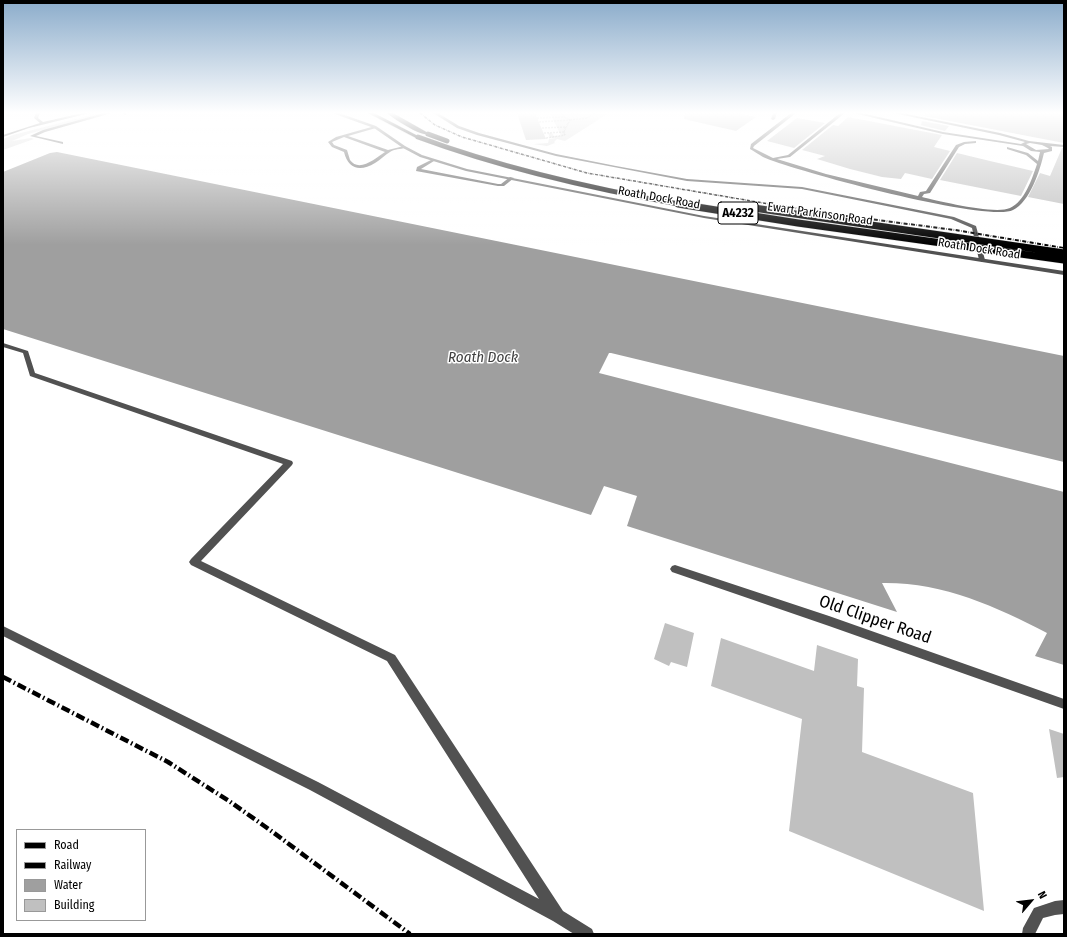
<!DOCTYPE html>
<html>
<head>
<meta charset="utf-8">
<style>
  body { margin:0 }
  #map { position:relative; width:1067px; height:937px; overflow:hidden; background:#fff; font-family:"Fira Sans Condensed",sans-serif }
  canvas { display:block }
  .frame { position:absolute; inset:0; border:4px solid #000; pointer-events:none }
  .legend { position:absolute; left:16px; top:829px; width:130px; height:92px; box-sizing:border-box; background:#fff; border:1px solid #999; margin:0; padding:5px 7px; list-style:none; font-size:12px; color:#000 }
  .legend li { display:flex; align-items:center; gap:8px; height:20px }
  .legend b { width:20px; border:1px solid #999 }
  .north { position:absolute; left:1011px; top:881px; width:40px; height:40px; -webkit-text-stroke:3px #fff; paint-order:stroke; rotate:62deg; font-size:11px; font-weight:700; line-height:16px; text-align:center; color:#000 }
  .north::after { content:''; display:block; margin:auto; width:14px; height:18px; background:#000; clip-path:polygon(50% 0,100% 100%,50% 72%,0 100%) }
</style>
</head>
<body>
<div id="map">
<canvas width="1067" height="937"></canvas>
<div class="frame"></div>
<ul class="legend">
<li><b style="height:5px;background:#000"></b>Road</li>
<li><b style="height:5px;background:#000"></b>Railway</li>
<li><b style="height:11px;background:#9f9f9f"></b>Water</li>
<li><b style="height:11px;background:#c0c0c0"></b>Building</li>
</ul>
<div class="north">N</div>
</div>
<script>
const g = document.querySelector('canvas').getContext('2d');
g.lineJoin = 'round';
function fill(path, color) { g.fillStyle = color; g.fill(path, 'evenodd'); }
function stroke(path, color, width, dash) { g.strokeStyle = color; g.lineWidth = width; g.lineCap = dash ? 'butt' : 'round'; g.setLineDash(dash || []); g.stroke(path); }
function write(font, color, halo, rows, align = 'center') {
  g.font = font + ' "Fira Sans Condensed",sans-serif'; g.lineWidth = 3; g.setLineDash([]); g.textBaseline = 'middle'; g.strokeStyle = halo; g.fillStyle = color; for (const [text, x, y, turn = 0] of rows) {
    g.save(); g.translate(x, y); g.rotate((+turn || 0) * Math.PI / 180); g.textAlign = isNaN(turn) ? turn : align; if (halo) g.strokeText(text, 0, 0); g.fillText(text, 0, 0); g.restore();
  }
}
const green = new Path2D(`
  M99 113H105L28 134 12 141 31 138 34 139 3 150V139L13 135Z
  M548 113H609L565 141 557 139 554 142 555 143 547 146 533 144 548 143 549 139 556 138H550L548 133H552L554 136H561L552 117Z`);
const water = new Path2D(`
  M57 152 1064 356V462L611 353H609L599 373 1064 492V665L1035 656 1047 633C995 606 942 582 882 583L897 612 627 526 637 496 604 486 591 515 3 329V172L50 153Z`);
const building = new Path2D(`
  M517 113H535L546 139 526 140Z
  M685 113H739L756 117 736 131 684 119Z
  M925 113H1064V143L924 116Z
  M848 117 942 135 934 147 950 151 932 179 905 173 901 179 882 177 850 169 817 159 825 156 802 150 833 125 838 126Z
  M797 118 825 123 794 148 767 141Z
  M922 121 949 126 945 131 916 124 921 125Z
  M1062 148H1064V204L1028 197 1040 173 1050 176Z
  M957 153 990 161 1033 171 1021 196 940 180Z
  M665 623 694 633 687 667 671 662 669 666 654 659Z
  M721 638 814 671 817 645 858 659 857 686 864 688 862 752 973 793 984 911 789 831 802 719 711 686Z
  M1049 729 1064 734V777L1057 778Z`);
const path = new Path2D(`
  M570 113H579
  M537 118 563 117
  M570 120 587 118 596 113
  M539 122 570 120
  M542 128 566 127
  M544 133 564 132
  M546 138 565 135 564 131 570 120 564 117 562 113`);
const service = new Path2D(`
  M104 113H112L45 132 36 136 63 142V144L30 136 43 130Z
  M122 113H126L127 114 125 115Z
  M433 113H438L459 126 479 133 556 154 616 166 687 179 802 187 954 217 976 226 985 260 982 262 979 260 972 228 951 219 802 189 687 181 556 156 477 135 457 128Z
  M773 113H777L775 119 773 120 771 119Z
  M791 113H796L754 146 753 148 773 158 788 155 840 113H845L790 157 777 159 826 174 918 196 920 192 926 191 956 145 964 142 976 141V143L965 144 959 147 930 193 924 194 922 197C939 201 995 215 1010 208 1025 201 1032 179 1037 164L1026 155 1007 149V147L1028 153 1038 161 1040 152 1031 151 1023 146 943 134 853 113H862L943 132 1021 144 1025 142 999 135 893 113H902L1000 133 1029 141 1064 145V147L1050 146 1052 147V151L1044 153C1040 170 1030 202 1013 210 988 223 794 171 763 157 758 154 754 151 750 149L751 144ZM1030 143 1042 145 1048 148 1049 149 1036 150 1026 144Z
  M375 126 376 128 348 136 388 150 404 146 405 148C401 149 394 149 390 152 385 155 380 160 375 163 360 172 348 169 344 152L332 147 328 142 336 137ZM344 137 385 152C376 158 359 173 350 160 349 157 348 153 347 150L334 145 332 142Z
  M433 159H434V161L421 169 498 184H501L510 177 514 178 504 186H498L416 171 417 167Z
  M3 343 28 351 35 373 292 461 293 463 292 465 201 561 395 655 563 911 592 929 594 934H574L553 921 310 790 3 636V626L318 782 539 899 387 661 191 565 189 562 191 559 283 464 30 376 23 353 3 347Z
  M1064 900V914L1055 915 1043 918 1035 934H1022L1023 928 1034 908 1055 901Z`);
const minor = new Path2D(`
  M36 113H40L38 118 43 122 82 113H90L29 128 3 137V135L40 123 34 118Z
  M332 113H339L376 126 405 146 422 155 467 169 704 216 1064 271V275L704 218 466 171 420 157 403 148 374 128Z
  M675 565 829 616 1064 699V709L829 626 672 572 670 569 672 566Z`);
const primary = new Path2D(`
  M368 113H374L420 137 416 138Z
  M387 113H393L430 134C423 138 394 119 387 113Z`);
const railFar2 = new Path2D(`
  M420 113 435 125 462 137 587 173 775 205`);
const railFar1 = new Path2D(`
  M770 204 838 215 955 230 1064 248`);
const rail = new Path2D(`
  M3 677 168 762 229 801 270 830 410 934`);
const primaryBridgeFar1 = new Path2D(`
  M428 134 447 141
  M418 137C504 169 593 189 684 205`);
const primaryBridge = new Path2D(`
  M678 204 798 223 1064 260
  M747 207 1064 253`);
const farStreetnames = [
  ["Roath Dock Road",659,198,10],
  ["Ewart Parkinson Road",820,214,8],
  ["Roath Dock Road",979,249,9]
];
const shields = [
  [738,213,40]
];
const shieldNames = [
  ["A4232",738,213]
];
const waterNames = [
  ["Roath Dock",483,358]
];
const nearStreetnames = [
  ["Old Clipper Road",875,620,19]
];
fill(green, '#d8d8d8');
fill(water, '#9f9f9f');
fill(building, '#c0c0c0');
stroke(primary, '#dbdbdb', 1);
stroke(path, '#737373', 1.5, [0.5, 1]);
fill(service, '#515151');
fill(minor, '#515151');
fill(primary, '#000');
stroke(railFar2, '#000', 1.5, [3, 1, 0.5, 1]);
stroke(railFar1, '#000', 2, [4, 1.5, 0.5, 1.5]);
stroke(rail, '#000', 4.5, [9, 3, 1.5, 3]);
stroke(primaryBridgeFar1, '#dbdbdb', 5.5, []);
stroke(primaryBridge, '#dbdbdb', 8, []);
stroke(primaryBridgeFar1, '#000', 5);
stroke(primaryBridge, '#000', 7);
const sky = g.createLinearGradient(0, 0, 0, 245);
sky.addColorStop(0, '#8baccb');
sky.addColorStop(0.46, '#fff');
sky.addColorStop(1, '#ffffff00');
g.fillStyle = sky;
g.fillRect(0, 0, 1067, 245);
write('12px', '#000', '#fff', farStreetnames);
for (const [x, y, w] of shields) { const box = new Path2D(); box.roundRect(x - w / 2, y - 11, w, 22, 3); g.fillStyle = '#fff'; g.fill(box); stroke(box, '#000', 1); }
write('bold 13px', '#000', null, shieldNames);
write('italic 15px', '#404040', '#fff', waterNames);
write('17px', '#000', '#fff', nearStreetnames);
</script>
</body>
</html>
